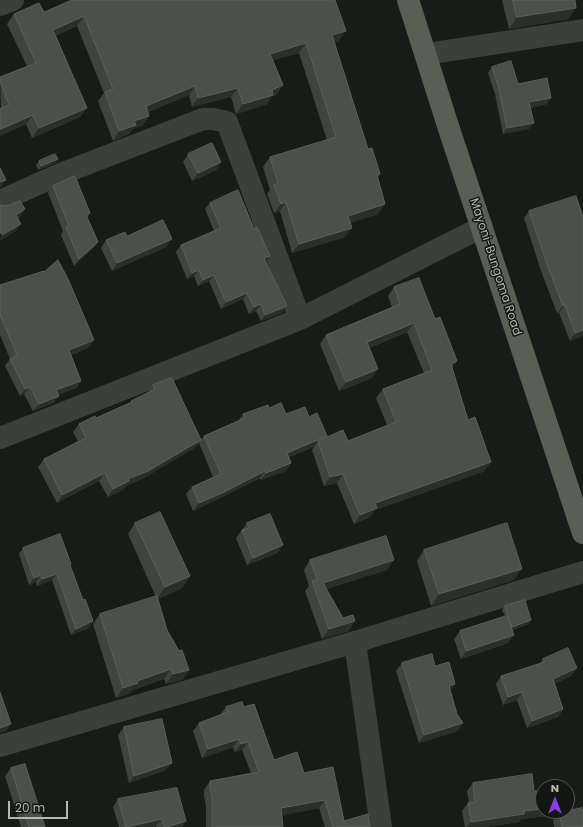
<!DOCTYPE html>
<html>
<head>
<meta charset="utf-8">
<style>
  body { margin:0 }
  #map { position:relative; width:583px; height:827px; overflow:hidden; background:#191b19; font-family:Poppins,sans-serif }
  canvas { display:block }
  .north { position:absolute; left:535px; top:779px; width:40px; height:40px; box-sizing:border-box; background:#141614; border:1px solid #545851; border-radius:50%; rotate:0deg; font-size:11px; font-weight:700; line-height:16px; text-align:center; color:#b4baac }
  .north::after { content:''; display:block; margin:auto; width:14px; height:18px; background:#8740ec; clip-path:polygon(50% 0,100% 100%,50% 72%,0 100%) }
  .scale { position:absolute; left:8px; top:801px; width:60px; height:18px; box-sizing:border-box; border:2px solid #b4baac; border-top:0; padding-left:5px; font-size:12px; line-height:14px; white-space:nowrap; color:#b4baac; -webkit-text-stroke:3px #141614; paint-order:stroke }
</style>
</head>
<body>
<div id="map">
<canvas width="583" height="827"></canvas>
<div class="north">N</div>
<div class="scale">20 m</div>
</div>
<script>
const g = document.querySelector('canvas').getContext('2d');
g.lineJoin = 'round';
function stroke(path, color, width, dash) { g.strokeStyle = color; g.lineWidth = width; g.lineCap = dash ? 'butt' : 'round'; g.setLineDash(dash || []); g.stroke(path); }
function fill(path, color) { g.fillStyle = color; g.fill(path, 'evenodd'); }
function write(font, color, halo, rows, align = 'center') {
  g.font = font + ' Poppins,sans-serif'; g.lineWidth = 3; g.setLineDash([]); g.textBaseline = 'middle'; g.strokeStyle = halo; g.fillStyle = color; for (const [text, x, y, turn = 0] of rows) {
    g.save(); g.translate(x, y); g.rotate((+turn || 0) * Math.PI / 180); g.textAlign = isNaN(turn) ? turn : align; if (halo) g.strokeText(text, 0, 0); g.fillText(text, 0, 0); g.restore();
  }
}
const minor = new Path2D(`
  M0 5 13 0
  M426 54 583 30
  M0 201 58 175 203 119H213L227 122 300 319
  M0 438 300 319 482 227
  M355 642 381 827
  M0 746 355 642 583 572`);
const major = new Path2D(`
  M408 0 449 129 583 533`);
const wall = new Path2D(`
  M502 0H575L568 19 509 29Z
  M94 1 339 41 334 42 368 149 380 174 378 177V214L350 223 345 237 292 253 280 211 274 213 267 194 270 190 263 167 270 157 327 140 299 53 273 60 283 85 276 95 272 96 267 104 236 114 231 97 192 107 189 95 148 112 149 116 143 125 133 129 129 134 113 141 98 101 104 93 77 26 55 36 87 108 80 117 32 138 26 124 0 136V109H1L0 77 27 66 7 24 14 14 44 12Z
  M492 67 518 84 551 98 547 104 530 108 529 129 503 134 495 94 488 73Z
  M188 154 221 162 216 170 192 181 183 162Z
  M58 159 55 163 38 170 36 165 39 161Z
  M53 186 90 213 87 218 98 242 92 249 74 266 61 235 63 231 48 193Z
  M210 203 254 229 270 256 266 262 287 306 282 313 261 321 256 311 249 314 243 299 221 309 209 281 198 286 194 276 187 279 176 252 181 245 214 231 205 209Z
  M529 211 583 336 570 341 559 313H557L541 271 524 218Z
  M127 236 172 239 166 247 112 271 101 248 106 240Z
  M0 285 88 348 71 355 81 381 76 388 58 395 59 396 53 403 33 411 24 394 20 396 5 366 10 359 0 335Z
  M394 287 435 319 457 361 452 368 468 420 485 471 375 510 370 517 354 524 337 483 324 486 312 450 314 447 289 457 291 463 286 471 261 480 260 478 216 500 193 511 186 494 192 487 213 477 199 443 196 447 142 479 126 486 124 489 108 497 99 481 57 503 38 467 44 459 78 441 73 432 79 424 96 418 129 404 131 401 148 393 153 385 201 440 204 436 239 420 243 414 269 408 286 414 309 417 326 438 348 441 387 425 376 398 383 389 424 373 407 332 369 348 372 378 339 391 320 344 326 335 392 307 388 296Z
  M135 523 190 576 182 588 158 599 167 630 189 670 182 680 166 684 164 679 133 690 130 693 116 698 93 624 100 614 156 597 128 534Z
  M247 523 278 553 247 565 236 538Z
  M23 548 70 566 89 628 71 635 52 580 37 586 36 582 29 585 19 554Z
  M424 550 514 580 431 606 417 561Z
  M310 560 387 570 326 589 343 618 349 631 322 639 305 591 309 586 304 570Z
  M505 606 529 624 512 630 508 643 461 659 454 639 460 631 505 616 502 610Z
  M543 659 577 668 571 676 554 684 563 709 558 717 527 728 517 700 503 705 496 684 501 676 540 663Z
  M402 663 435 666 455 684 450 691 457 714 463 723 458 731 419 743 396 671Z
  M226 707H244L274 760 304 773 344 821 370 827H325L319 808 282 815 283 827H206V805L204 796V790L210 781 251 773 242 750 235 752 233 747 202 758 193 731 199 723 220 715Z
  M124 727 166 770 129 783 118 735Z
  M11 768 45 827H21L5 776Z
  M473 783 534 791 549 816 521 819 519 822 484 827H465L462 811 468 803H469L467 791Z
  M118 799 186 821 182 827H156V826L153 827H119L113 807Z
  M559 813 583 827H554L553 820Z`);
const shadedWall = new Path2D(`
  M576 8 568 19 509 29 517 17Z
  M84 16 77 26 46 40 53 30Z
  M346 31 339 41 326 45 332 35Z
  M306 43 299 53 263 63 270 54Z
  M283 85 276 95 272 96 267 104 236 114 243 104 272 90Z
  M195 86 189 95 139 116 146 106Z
  M238 88 231 97 192 107 198 98Z
  M551 98 547 104 525 109 529 102Z
  M87 108 80 117 32 138 39 128Z
  M33 115 26 124 0 136V131L1 129Z
  M149 116 143 125 133 129 129 134 113 141 119 131 134 121Z
  M534 123 529 129 503 134 507 128Z
  M58 159 55 163 38 170 41 166Z
  M221 162 216 170 192 181 198 173Z
  M6 180 1 187H0V182Z
  M286 202 280 211 274 213 281 204Z
  M385 204 378 214 342 226 348 216Z
  M25 209 20 217 11 222 16 215Z
  M21 224 16 231 0 241V238L2 235Z
  M352 228 345 237 292 253 299 244Z
  M172 239 166 247 112 271 117 263Z
  M98 242 92 249 74 266 79 259Z
  M270 256 266 263 264 258Z
  M199 270 194 276 187 279 192 273Z
  M214 275 209 281 198 286 203 280Z
  M247 293 243 299 221 309 226 302Z
  M261 304 256 311 249 314 254 307Z
  M565 305 559 313H557L563 306Z
  M287 306 282 313 261 321 265 315Z
  M414 323 407 332 361 351 367 342Z
  M583 330V336L570 341 575 333Z
  M94 340 88 348 64 358 69 350Z
  M457 361 451 370V364Z
  M378 369 372 378 339 391 346 382Z
  M81 381 76 388 50 398 56 390Z
  M30 387 24 394 20 396 25 389Z
  M59 396 53 403 33 411 39 404Z
  M327 436 322 444 318 441 314 447 281 460 287 453Z
  M201 440 196 447 142 479 126 486 124 489 108 497 113 489 128 479Z
  M491 462 485 471 375 510 370 517 354 524 360 515 375 503Z
  M291 463 286 471 261 480 266 473Z
  M265 471 260 478 216 500 193 511 199 503Z
  M105 473 99 481 57 503 62 495Z
  M343 474 337 483 324 486 330 477Z
  M283 545 278 553 247 565 253 558Z
  M394 560 387 570 316 592 323 583Z
  M522 569 514 580 431 606 439 594Z
  M57 574 52 580 37 586 42 579Z
  M41 575 36 582 29 585 34 578Z
  M190 576 182 588 157 599 165 587Z
  M531 620 529 624 510 631 512 627Z
  M93 621 89 628 71 635 76 629Z
  M355 621 349 631 322 639 329 629Z
  M514 635 508 643 461 659 466 651Z
  M577 668 571 676 547 687 553 679Z
  M171 669 164 679 133 690 130 693 116 698 123 688 137 681Z
  M189 670 182 680 166 684 173 674Z
  M455 684 450 691 449 686Z
  M522 692 517 700 503 705 508 697Z
  M563 709 558 717 527 728 532 721Z
  M463 723 458 731 419 743 424 735Z
  M11 724 6 731 0 733V728Z
  M239 739 233 747 202 758 208 749Z
  M248 742 242 750 235 752 241 744Z
  M172 763 166 770 129 783 134 776Z
  M325 800 319 808 276 817 281 808Z
  M543 809V811H552L549 816 521 819 519 822 484 827H467L471 822 524 811Z
  M162 819 156 826 153 827H128Z
  M186 821 182 827H167Z`);
const building = new Path2D(`
  M72 0H94V1L97 0H335L346 31 332 35 368 149 372 148 380 174 377 175 385 204 348 216 352 228 299 244 286 202 281 204 274 185 278 183 270 157 336 137 306 43 270 54 283 85 272 90 273 95 243 104 238 88 198 98 195 86 146 106 149 116 134 121 136 125 119 131 105 92 113 89 84 16 53 30 87 108 39 128 33 115 1 129 0 127V109L9 105 0 81V77L36 63 14 14 39 3 44 12Z
  M513 0H575L576 8 517 17Z
  M511 61 518 84 547 78 551 98 529 102 534 123 507 128 499 88 492 67Z
  M212 143 221 162 198 173 188 154Z
  M55 154 58 159 41 166 39 161Z
  M0 168 6 180 0 182Z
  M75 176 90 213 86 215 98 242 79 259 66 227 69 226 53 186Z
  M238 190 254 229 257 227 269 254 270 256 264 258 287 306 265 315 261 304 254 307 247 293 226 302 214 275 203 280 199 270 192 273 181 245 221 228 210 203Z
  M576 196 583 217V330L575 333 565 305 563 306 547 264 529 211Z
  M20 201 25 209 16 215 21 224 2 235 0 232V205L4 206 10 205Z
  M163 220 172 239 117 263 106 240 125 232 127 236Z
  M58 260 68 279 94 340 69 350 81 381 56 390 59 396 39 404 30 387 25 389 10 359 17 355 1 317H0V285L44 271V272Z
  M419 278 435 319 440 317 457 361 451 364 468 420 475 417 491 462 375 503 377 508 360 515 343 474 330 477 318 441 343 430 348 441 396 422 383 389 432 370 414 323 367 342 378 369 346 382 326 335 400 304 394 287Z
  M172 378 201 440 148 471 128 479 129 481 113 489 105 473 62 495 44 459 86 438 79 424 95 416 96 418 132 402 131 401 155 389 153 385Z
  M281 403 286 414 305 407 309 417 317 413 327 436 287 453 291 463 266 473 265 471 222 493 199 503 192 487 221 474 204 436 245 418 243 414 268 405 269 408Z
  M160 512 190 576 165 587 135 523Z
  M270 514 283 545 253 558 242 530 249 528 247 523Z
  M507 523 522 569 439 594 424 550Z
  M60 534 71 564 70 565 83 600 85 599 93 621 76 629 57 574 42 579 41 575 34 578 23 548Z
  M386 536 394 560 323 583 343 618 353 615 355 621 329 629 312 581 317 579 310 560Z
  M157 596 167 630 179 651 182 650 189 670 173 674 171 669 137 681 138 683 123 688 100 614Z
  M525 600 531 620 512 627 505 606Z
  M507 616 514 635 466 651 460 631Z
  M568 648 577 668 553 679 563 709 532 721 522 692 508 697 501 676 545 662 543 659Z
  M432 654 435 666 449 662 455 684 449 686 457 714 463 723 424 735 402 663Z
  M0 692 11 724 0 728Z
  M242 702 244 707 254 704 274 760 297 752 304 773 333 767 344 821 368 814 370 827H333L325 800 281 808 283 827H212V796L210 788V781L259 772 248 742 241 744 239 739 208 749 199 723 228 712 226 707Z
  M162 719 172 763 134 776 124 727Z
  M25 764 45 827H29L11 768Z
  M532 774 534 791H543V809L524 811V814L471 822 468 803 475 802 473 783Z
  M177 788 186 821 167 827H164L162 819 126 827 118 799Z
  M582 808 583 813V827H562L559 813Z`);
const streetNames = [
  ["Mayoni-Bungoma Road",495,267,72]
];
stroke(minor, '#3c403a', 22);
stroke(major, '#5a5f56', 22);
fill(wall, '#41433e');
fill(shadedWall, '#2c2e2a');
fill(building, '#4d504a');
stroke(building, '#5d6059', 1);
write('12px', '#b4baac', '#141614', streetNames);
</script>
</body>
</html>
